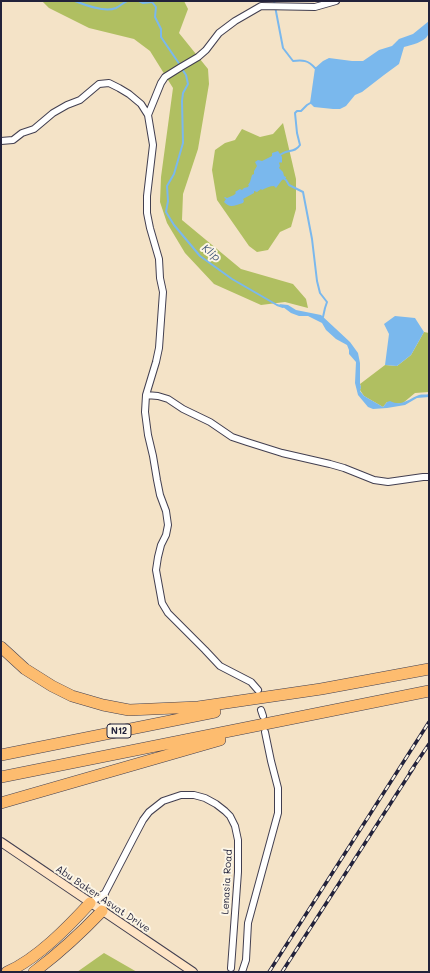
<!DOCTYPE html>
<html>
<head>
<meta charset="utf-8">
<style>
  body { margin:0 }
  #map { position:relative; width:430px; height:973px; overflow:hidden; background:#f4e3c7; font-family:Mali,sans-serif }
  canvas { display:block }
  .frame { position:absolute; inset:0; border:2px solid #22223b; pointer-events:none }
</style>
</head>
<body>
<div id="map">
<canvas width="430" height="973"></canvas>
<div class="frame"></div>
</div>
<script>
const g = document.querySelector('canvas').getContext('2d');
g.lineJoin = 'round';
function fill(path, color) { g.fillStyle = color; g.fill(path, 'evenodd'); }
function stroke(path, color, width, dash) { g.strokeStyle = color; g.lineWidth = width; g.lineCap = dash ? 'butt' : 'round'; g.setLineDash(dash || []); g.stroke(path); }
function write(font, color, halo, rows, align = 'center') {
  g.font = font + ' Mali,sans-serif'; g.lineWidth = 4; g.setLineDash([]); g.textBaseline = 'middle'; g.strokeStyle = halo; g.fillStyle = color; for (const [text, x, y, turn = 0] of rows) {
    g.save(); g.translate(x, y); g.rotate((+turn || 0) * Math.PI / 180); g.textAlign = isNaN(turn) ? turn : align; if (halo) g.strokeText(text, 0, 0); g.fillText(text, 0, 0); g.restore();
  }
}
const green = new Path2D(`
  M42 1H184L188 9 179 33 208 69 209 84 198 149 183 194 182 220 241 269 293 284 306 299 308 308 285 302 261 305 214 284 185 253 167 223 160 202 161 177 173 88 150 51 134 39 89 28 49 8Z
  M283 123 296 179V209L291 227 280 232 268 250 257 252 249 246 217 200 212 170 215 150 225 143 235 140 242 129 260 137 273 134Z
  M424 332 429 333V392L415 393 403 403 394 404 387 402 383 407 364 396 360 390 361 387 360 384 385 365 397 366 411 355Z
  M104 953 137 972H77Z`);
const water = new Path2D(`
  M429 21C429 25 430 31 428 35 425 42 411 45 404 47L399 64 384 75 362 92 355 95 346 106 340 109H333L314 107 310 103 315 68 323 61 329 58 352 61H363L379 50 392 46 399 39 413 34Z
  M278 151 282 157V162L281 163 280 162 279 163 280 166 279 168 283 172 284 176 286 177V178L282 180 276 188 274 186C270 186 266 188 262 190L261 189 257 192 254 191V193L243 199 244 201 243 203C235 205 230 209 224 202L226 199 224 198 225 197 227 198 234 195 236 193 235 192 240 189 242 190 244 188 248 187 249 185H248L250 182 252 175 254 174V171L257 166 255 162 258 160 262 161 272 156V153Z
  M279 304 288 305 296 310 321 315 350 342 358 353 360 363V384L361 387 360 391 364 396 383 407 387 402 390 401C402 407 408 399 419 395 422 394 426 395 429 394V397L417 398 405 405 387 408 373 409 368 407 358 395 355 383 356 362 349 354V350L347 345 336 339 326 330 322 323 308 316H299L291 313Z
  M395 316 415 318 424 332 411 355 397 366 385 365 389 334 384 324Z`);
const stream = new Path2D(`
  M75 1C85 5 105 13 116 8 120 6 123 3 127 1
  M139 1 143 3 152 2 156 7 155 17 161 29V37L180 65
  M274 1 283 48 293 61C303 60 308 60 315 68H317
  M182 69 186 75 188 84 183 93 182 101 183 143 174 174 167 186 168 201 166 212 174 225 200 256 232 279 277 305 283 307
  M279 156C287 148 294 154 300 145L297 133 295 113 297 111H301L307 105 312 102
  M283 178 286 180 289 185 303 192 312 239 317 281 320 293 327 302 325 308 323 317`);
const street = new Path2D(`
  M148 115 161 83 165 77 181 67 198 57 206 50 219 33 235 21 261 6 315 7 336 1
  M1 141 13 140 22 133 34 129 53 113 67 105 80 100 99 84 109 83 119 88 129 94 141 104 148 115 153 145 147 196V213L150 228 159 259 160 278 163 292 159 348 156 362 146 395 145 412 148 435 153 456 157 480 160 495 166 511 168 525 166 535 161 545 158 557 156 570 162 603 168 613 205 650 220 666 251 682 258 690
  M146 395 158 396 168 399 183 409 210 422 232 437 247 442 282 453 330 464 344 468 374 480 388 482 423 477H429
  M261 710 263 716
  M90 903 105 893
  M102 911 105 893 133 839 143 820 149 812 163 801 181 795H194L205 798 216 804 225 811 230 816 235 826 238 840V872L231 968
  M242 972 246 960 248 923 278 813V788L271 761 265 732`);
const secondary = new Path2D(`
  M1 842 193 972`);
const highway = new Path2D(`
  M1 647 25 669 52 686 72 696 103 705 129 710 198 707 321 689 429 669
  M1 755 215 712
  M1 777 429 691
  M1 803 220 740
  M7 972C37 959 68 927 90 903
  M34 972C58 954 81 933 102 911`);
const rail = new Path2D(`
  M410 772 429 744
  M269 972 429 722
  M282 972 414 767`);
const shields = [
  [119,731,24]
];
const shieldNames = [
  ["N12",119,731]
];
const streetNames = [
  ["Lenasia Road",227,882,-87],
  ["Abu Baker Asvat Drive",103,899,34]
];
const waterNames = [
  ["Klip",211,253,40]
];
fill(green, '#b0bf61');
fill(water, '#7ab8ed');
stroke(stream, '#7ab8ed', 2);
stroke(street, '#423f50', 8);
stroke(secondary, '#423f50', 10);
stroke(highway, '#423f50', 12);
stroke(street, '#fff', 6);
stroke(secondary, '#fee4c5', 8);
stroke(highway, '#fdbc6f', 11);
stroke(rail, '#22223b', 3.5);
stroke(rail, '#fcf5e5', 2, [6]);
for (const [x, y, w] of shields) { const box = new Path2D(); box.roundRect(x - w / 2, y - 7, w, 14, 3); g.fillStyle = '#fcf5e5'; g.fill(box); stroke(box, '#22223b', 1); }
write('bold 9px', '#22223b', null, shieldNames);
write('10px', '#22223b', '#fcf5e5', streetNames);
write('italic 11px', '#415679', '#fcf5e5', waterNames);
</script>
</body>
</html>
